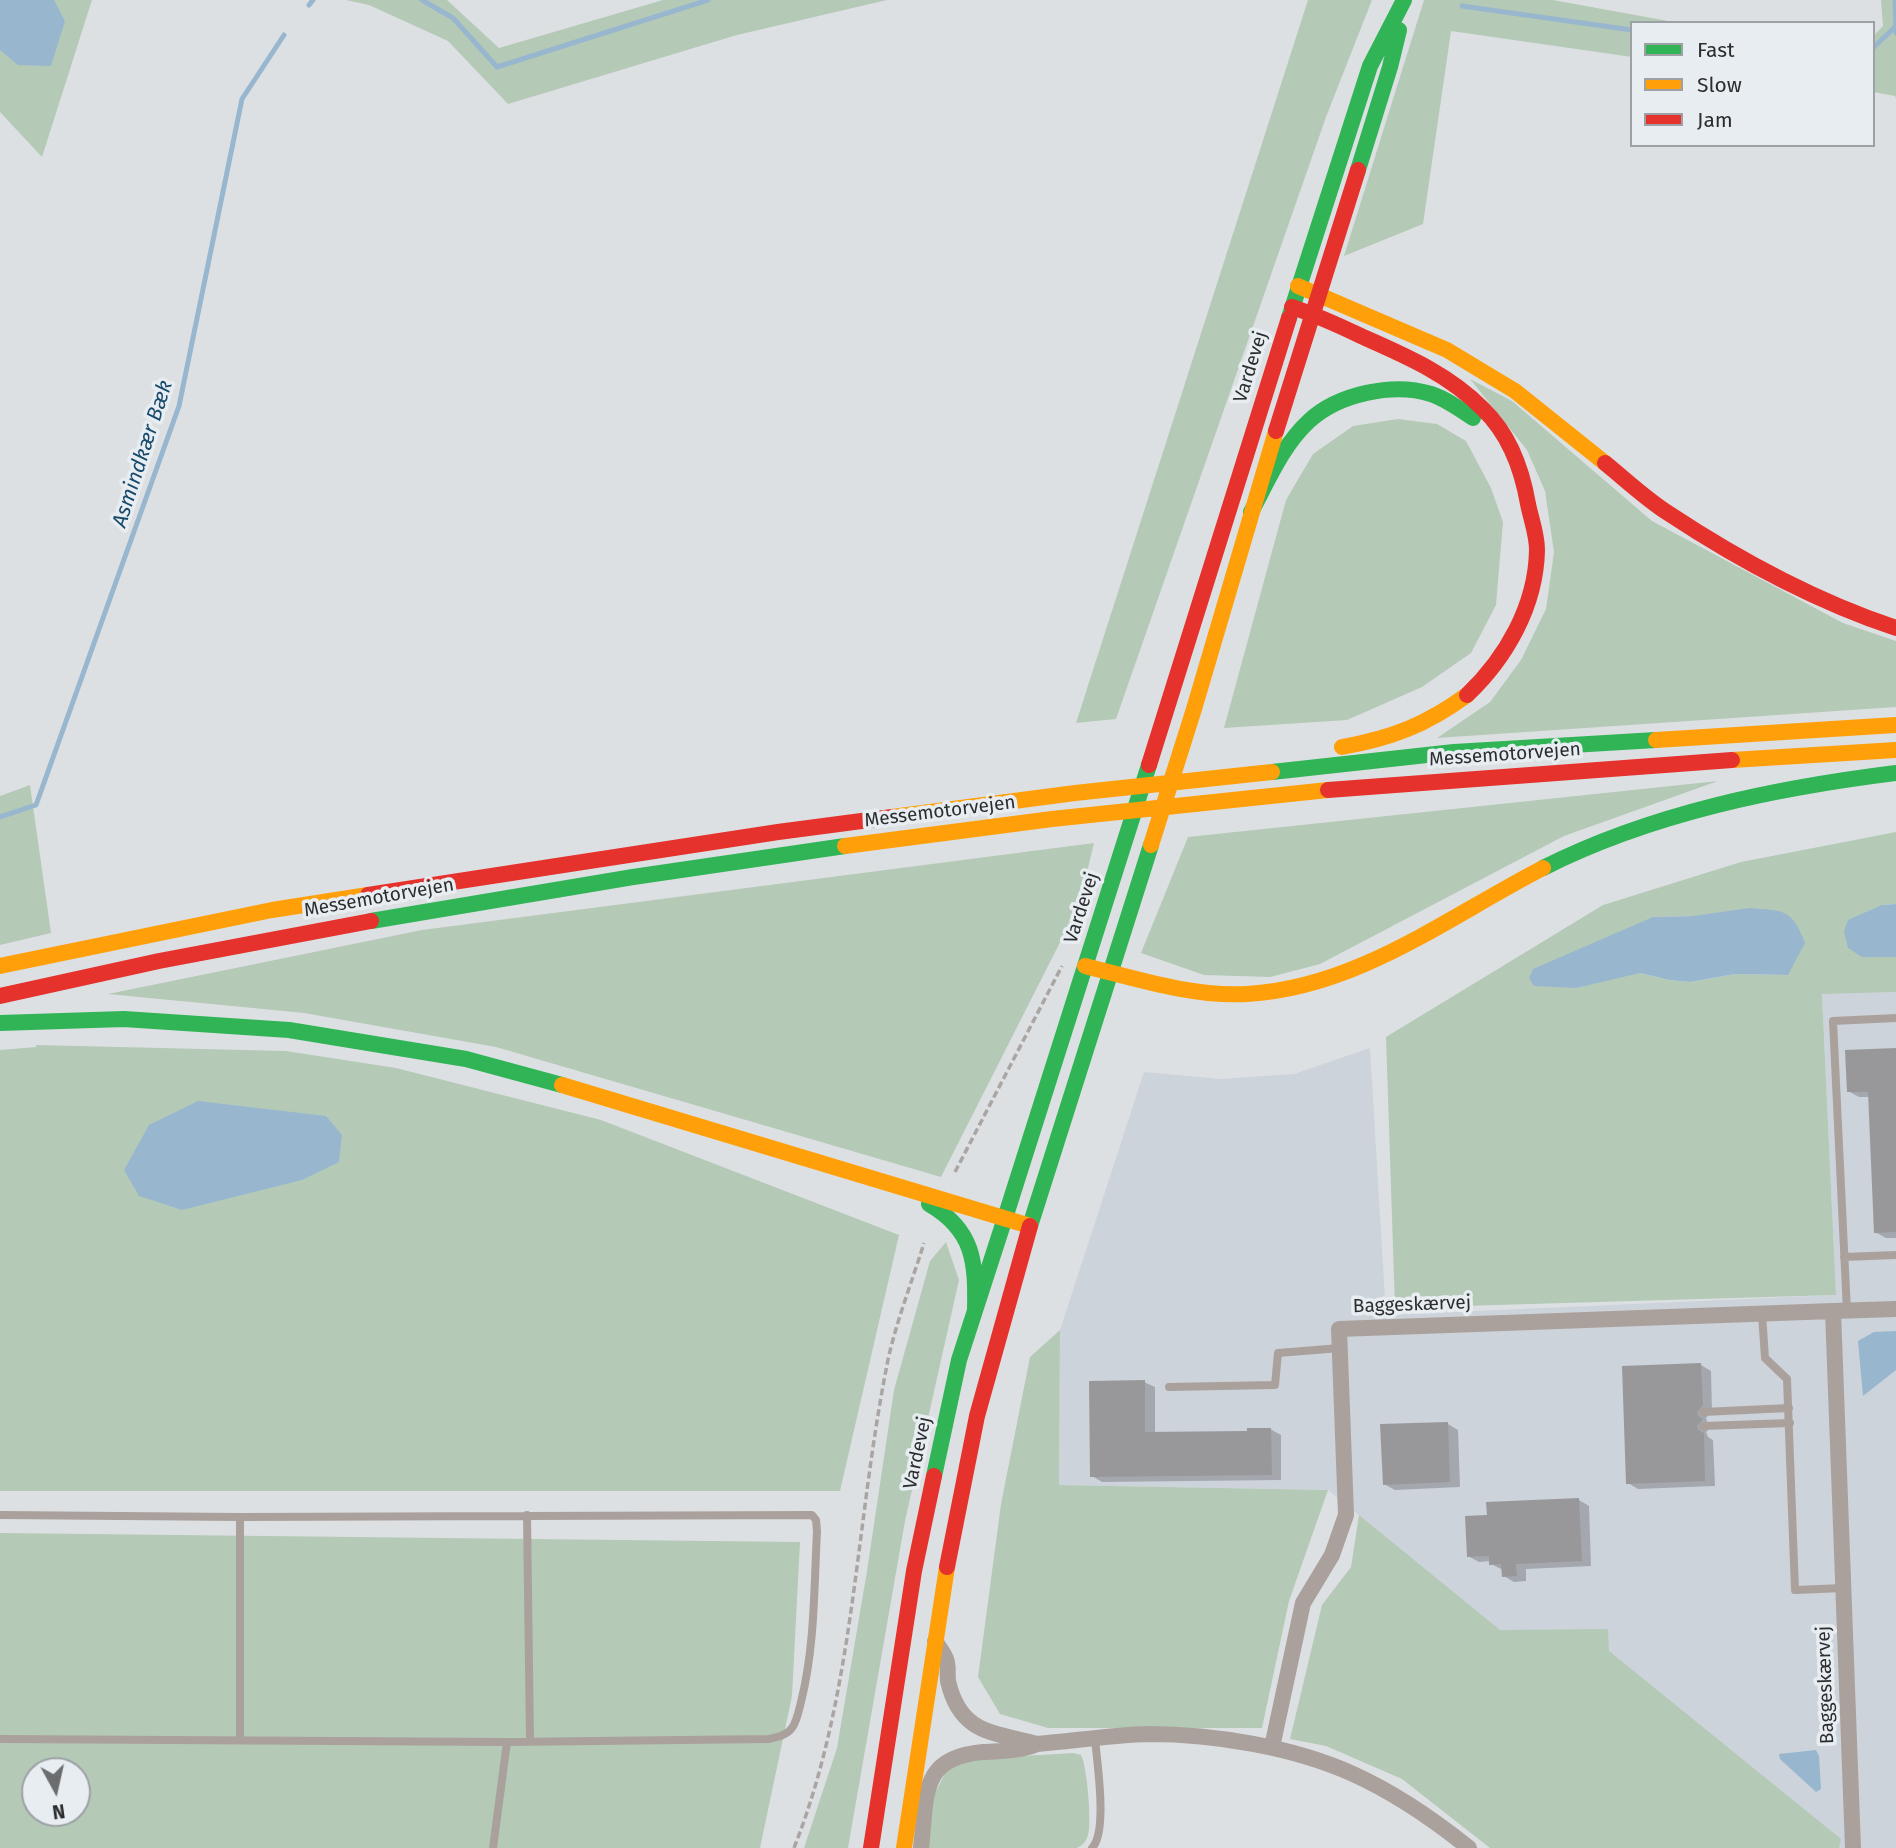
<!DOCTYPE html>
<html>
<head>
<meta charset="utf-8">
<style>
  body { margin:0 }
  #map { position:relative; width:1896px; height:1848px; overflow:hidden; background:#dde0e3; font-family:"Fira Sans",sans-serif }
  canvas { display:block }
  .legend { position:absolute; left:1630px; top:21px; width:245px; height:126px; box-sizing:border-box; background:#e8edf2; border:2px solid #9da0a4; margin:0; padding:9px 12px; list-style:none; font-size:21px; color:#2c2d2f }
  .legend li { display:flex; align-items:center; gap:14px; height:35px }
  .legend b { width:35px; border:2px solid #9da0a4 }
  .north { position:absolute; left:21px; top:1757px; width:70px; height:70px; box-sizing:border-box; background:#e8edf2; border:2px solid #9da0a4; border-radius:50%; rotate:172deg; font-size:19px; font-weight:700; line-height:28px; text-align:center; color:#2c2d2f }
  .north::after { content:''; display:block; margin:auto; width:24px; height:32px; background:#6a6c6e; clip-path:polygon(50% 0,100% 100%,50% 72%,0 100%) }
</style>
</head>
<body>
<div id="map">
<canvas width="1896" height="1848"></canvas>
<ul class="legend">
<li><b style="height:9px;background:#30b455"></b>Fast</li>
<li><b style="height:9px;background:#ff9f0a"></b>Slow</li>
<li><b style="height:9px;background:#e5322d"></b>Jam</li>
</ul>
<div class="north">N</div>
</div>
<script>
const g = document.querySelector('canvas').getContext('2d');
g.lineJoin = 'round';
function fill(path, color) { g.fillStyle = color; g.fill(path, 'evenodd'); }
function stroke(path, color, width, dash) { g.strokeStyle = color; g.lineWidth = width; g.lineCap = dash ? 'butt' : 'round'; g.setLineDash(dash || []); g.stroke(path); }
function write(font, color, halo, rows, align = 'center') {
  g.font = font + ' "Fira Sans",sans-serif'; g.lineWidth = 7; g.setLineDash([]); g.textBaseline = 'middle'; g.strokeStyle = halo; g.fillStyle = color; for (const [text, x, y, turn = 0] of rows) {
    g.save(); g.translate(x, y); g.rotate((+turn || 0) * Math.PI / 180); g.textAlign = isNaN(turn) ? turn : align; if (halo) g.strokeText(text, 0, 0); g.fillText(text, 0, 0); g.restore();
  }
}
const built = new Path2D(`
  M1896 992V1848H1765L1328 1490 1059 1485 1060 1330 1144 1072 1220 1079 1294 1074 1370 1048 1386 1315 1836 1295 1822 993Z`);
const green = new Path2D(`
  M0 0H92L42 157 0 112Z
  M346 0H447L499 48 663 0H887L737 35 508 104 448 41 369 5Z
  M1308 0H1372L1326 117 1116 719 1076 723Z
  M1424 0H1553L1679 23H1632V57L1451 31 1423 224 1344 256Z
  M1881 0H1896V98L1895 96 1873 92V36L1883 26Z
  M1470 379 1512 401 1652 521 1843 623 1896 641V707L1437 738 1490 702 1521 660 1546 609 1554 552 1545 491 1527 450Z
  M1398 419 1437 424 1466 441 1491 488 1503 522 1496 605 1471 653 1422 687 1347 720 1224 728 1286 500 1313 454 1353 426Z
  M1718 781 1564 836 1320 964 1270 977 1204 975 1141 953 1188 837Z
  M30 785 51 933 0 945V796Z
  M1896 832V904L1882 905 1862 957H1896V992L1822 994 1836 1295 1395 1308 1386 1037 1603 905 1741 862ZM1694 916 1788 975 1735 974 1690 982 1669 980 1640 973 1653 917Z
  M1094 843 1079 905 941 1177 496 1047 304 1013 108 994 422 930Z
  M36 1045 286 1051 396 1068 601 1120 899 1235 840 1491H0V1050L36 1047Z
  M946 1242 959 1280 905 1521 848 1848H804L837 1748 867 1571 894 1390 930 1261Z
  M1060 1330 1059 1485 1328 1490 1289 1601 1262 1728H1048L1000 1714 978 1677 1001 1504 1030 1357Z
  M1359 1515 1500 1630 1608 1629 1609 1651 1841 1839 1839 1848H1490L1402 1779 1326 1746 1290 1739 1322 1605 1351 1567Z
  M0 1533 800 1542 792 1696 760 1848H0ZM35 1771H77V1813H35Z
  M1073 1753 1081 1755C1087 1765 1092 1824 1088 1835 1086 1842 1083 1845 1077 1848H923L933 1796 946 1772 956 1765 972 1759Z`);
const water = new Path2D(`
  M0 0H54L65 21 51 66 18 65 0 50Z
  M1896 904V957H1862L1848 948 1844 931 1848 920 1882 905Z
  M1749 908C1783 911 1791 907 1805 943L1788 975 1735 974 1690 982 1669 980 1640 973 1576 988 1534 986 1529 978 1533 969 1653 917 1694 916Z
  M198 1101 326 1116 342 1135 339 1162 302 1180 182 1210 139 1196 124 1170 149 1125Z
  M1896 1331V1370L1863 1396 1858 1341 1874 1332Z
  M1816 1750 1819 1756 1821 1789 1816 1792 1780 1759 1779 1754Z`);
const shadow = new Path2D(`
  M1896 1050V1238H1886L1875 1232 1870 1097H1859L1848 1091Z
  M1701 1365 1711 1371 1712 1411 1706 1418 1708 1424 1712 1426 1706 1432 1708 1437 1713 1440 1715 1486 1638 1489 1628 1483Z
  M1144 1382 1155 1387V1434L1249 1432 1270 1429 1281 1435V1480L1102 1482 1092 1476Z
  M1448 1424 1458 1430 1460 1487 1395 1490 1384 1484Z
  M1579 1500 1589 1506 1591 1566 1526 1569V1581L1514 1582 1504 1576 1503 1570 1491 1564V1561L1479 1562 1468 1556 1489 1517Z`);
const stream = new Path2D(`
  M422 0 453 18 497 67 708 0
  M1895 0 1896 33
  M309 5 313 0
  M1462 6 1632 30
  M1873 48 1895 27
  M0 817 36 805 179 406 242 99 284 35`);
const building = new Path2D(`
  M1896 1048V1232L1874 1233 1868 1092H1847L1845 1050Z
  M1701 1363 1703 1405 1697 1412 1698 1416 1703 1419 1697 1426 1698 1430 1704 1433 1705 1481 1626 1484 1622 1366Z
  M1145 1380V1432L1247 1431V1428H1271L1272 1475 1090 1477 1089 1381Z
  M1448 1422 1450 1482 1383 1485 1380 1424Z
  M1579 1498 1582 1561 1516 1564 1517 1576 1502 1577 1501 1564 1489 1565V1556L1467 1557 1465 1516 1487 1515 1486 1502Z`);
const path = new Path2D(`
  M955 1172 1062 966
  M794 1848C854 1696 855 1529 886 1370 893 1330 912 1282 924 1243`);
const lane = new Path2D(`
  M1844 1257 1896 1255
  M1847 1311 1833 1021 1896 1018
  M1762 1314 1765 1358 1787 1379 1795 1590 1843 1588
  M1169 1387 1275 1385 1278 1353 1340 1348
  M1703 1412 1789 1408
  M1703 1426 1790 1423
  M0 1515 240 1517 812 1515 816 1520 817 1531C814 1588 815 1646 801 1702 799 1710 797 1721 792 1728 787 1735 778 1737 769 1739L507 1742
  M527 1515 530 1741
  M240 1517V1739
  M0 1739 507 1742 493 1848
  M1092 1848C1108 1832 1097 1762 1095 1739`);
const street = new Path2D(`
  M1833 1311 1896 1309
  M935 1641C939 1647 944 1653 946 1659 949 1666 947 1674 948 1681 960 1734 993 1732 1037 1744
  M1272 1747 1303 1603 1332 1555 1346 1515 1339 1329 1833 1311 1853 1848
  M921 1848C927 1797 919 1757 983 1752 1002 1751 1020 1751 1037 1744 1074 1741 1112 1735 1149 1734 1213 1734 1294 1747 1353 1774 1395 1793 1433 1819 1469 1848`);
const fast = new Path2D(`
  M1358 170 1390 67 1399 30
  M1289 318 1370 66 1404 0
  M1251 512C1268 481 1282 446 1309 421 1338 394 1393 382 1431 394 1446 399 1460 409 1473 418
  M1272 772 1454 752 1656 740
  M1543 868C1652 813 1776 788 1896 773
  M371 921 633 877 845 846
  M0 1023 124 1019 289 1030 466 1059 562 1085
  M929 1204C974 1230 976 1262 975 1310
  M1005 1218 1149 765
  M1030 1226 1151 845
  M934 1476 959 1360 1005 1218`);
const slow = new Path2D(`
  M1298 286 1447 350 1515 391 1605 463
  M1656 740 1896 725
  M1342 747C1392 738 1426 725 1467 695
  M1732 760 1896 750
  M892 817 1075 793 1272 772
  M1151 845 1194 709 1276 431
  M845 846 1052 819 1328 790
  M0 966 272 910 368 895
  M1085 966C1137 979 1193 997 1247 994 1357 988 1448 917 1543 868
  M562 1085 1030 1226
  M904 1848 947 1567`);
const jam = new Path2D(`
  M1292 307C1316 315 1338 325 1361 336 1404 355 1449 374 1483 409 1509 434 1522 469 1528 504 1531 519 1537 534 1537 550 1536 606 1506 658 1467 695
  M1276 431 1358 170
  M1605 463C1626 480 1646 499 1668 513 1739 560 1815 601 1896 628
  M1149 765 1289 318
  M1328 790 1732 760
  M368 895 778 832 892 817
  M0 996 159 961 371 921
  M947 1567 977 1416 1030 1226
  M871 1848 914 1571 934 1476`);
const streetNames = [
  ["Vardevej",1251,367,-73],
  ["Messemotorvejen",1505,755,-4],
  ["Messemotorvejen",940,812,-7],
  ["Messemotorvejen",379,898,-10],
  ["Vardevej",1082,908,-72],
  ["Baggeskærvej",1412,1305,-2],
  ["Vardevej",918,1453,-78],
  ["Baggeskærvej",1826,1685,-92]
];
const waterNames = [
  ["Asmindkær Bæk",143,454,-72]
];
fill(built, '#cdd3da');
fill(green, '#b5c9b7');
fill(water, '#98b7cf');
fill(shadow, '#0003');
stroke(stream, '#98b7cf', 5);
fill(building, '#98989a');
stroke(path, '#aaa4a2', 3.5, [7, 3.5]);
stroke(lane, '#aaa19c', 8);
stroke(street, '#aaa19c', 16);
stroke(fast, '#30b455', 16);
stroke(slow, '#ff9f0a', 16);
stroke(jam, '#e5322d', 16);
write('19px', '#2c2d2f', '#e8edf2', streetNames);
write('italic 21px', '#184a6c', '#e8edf2', waterNames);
</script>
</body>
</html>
